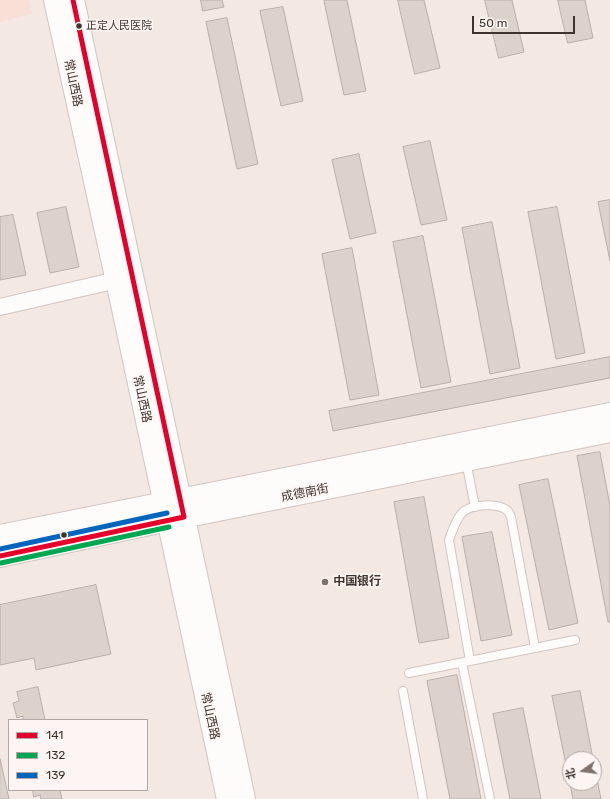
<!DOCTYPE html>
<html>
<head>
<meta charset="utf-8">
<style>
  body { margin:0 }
  #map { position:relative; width:610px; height:799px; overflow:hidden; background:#f4e8e3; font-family:Rubik,"Noto Sans SC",sans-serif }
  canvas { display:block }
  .legend { position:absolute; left:8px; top:719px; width:140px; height:72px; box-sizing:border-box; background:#fcf5f3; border:1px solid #b1a7a4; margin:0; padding:5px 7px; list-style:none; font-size:12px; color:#40332e }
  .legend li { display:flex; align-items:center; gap:8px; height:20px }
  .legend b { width:20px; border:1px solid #b1a7a4 }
  .north { position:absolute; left:562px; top:751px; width:40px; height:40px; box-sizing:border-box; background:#fcf5f3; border:1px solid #b1a7a4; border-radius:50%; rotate:256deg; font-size:11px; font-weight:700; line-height:16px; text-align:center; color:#40332e }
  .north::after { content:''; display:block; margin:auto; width:14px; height:18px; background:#7f726d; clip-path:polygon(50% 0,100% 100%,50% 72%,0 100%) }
  .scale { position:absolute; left:472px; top:16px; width:103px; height:18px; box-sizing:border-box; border:2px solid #40332e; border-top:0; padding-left:5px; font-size:12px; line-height:14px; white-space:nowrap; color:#40332e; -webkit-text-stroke:3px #fcf5f3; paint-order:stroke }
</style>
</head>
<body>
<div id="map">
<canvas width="610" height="799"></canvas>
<ul class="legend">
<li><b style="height:5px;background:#e4002b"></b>141</li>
<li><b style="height:5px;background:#00a651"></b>132</li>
<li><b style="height:5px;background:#0065bd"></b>139</li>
</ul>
<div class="north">北</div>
<div class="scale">50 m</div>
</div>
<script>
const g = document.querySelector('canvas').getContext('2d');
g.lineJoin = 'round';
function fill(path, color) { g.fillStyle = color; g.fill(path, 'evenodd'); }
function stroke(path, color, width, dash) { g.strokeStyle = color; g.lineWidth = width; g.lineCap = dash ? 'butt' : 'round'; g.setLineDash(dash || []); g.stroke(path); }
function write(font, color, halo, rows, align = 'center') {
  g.font = font + ' Rubik,"Noto Sans SC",sans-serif'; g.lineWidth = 3; g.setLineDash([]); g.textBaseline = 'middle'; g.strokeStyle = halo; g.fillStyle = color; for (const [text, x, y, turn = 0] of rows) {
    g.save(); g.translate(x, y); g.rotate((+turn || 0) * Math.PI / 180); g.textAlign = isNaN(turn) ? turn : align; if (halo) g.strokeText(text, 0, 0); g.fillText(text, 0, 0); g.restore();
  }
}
const built = new Path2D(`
  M0 0H29L32 14 0 22Z`);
const building = new Path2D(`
  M201 0H222L224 7 203 11Z
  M327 0H347L366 91 344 95 324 1Z
  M398 0H424L440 68 415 74Z
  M485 0H512L524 52 499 58Z
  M558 0H585L593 38 568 43Z
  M283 7 303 101 281 106 260 11Z
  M227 18 258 164 237 169 206 22Z
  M430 141 447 220 421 225 403 147Z
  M359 154 376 233 350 239 332 160Z
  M610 200V261L598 202Z
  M66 207 79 267 50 273 37 213Z
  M557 207 585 353 556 359 528 212Z
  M13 215 26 275 0 280V217Z
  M492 222 520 368 490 374 462 228Z
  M423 236 451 382 421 388 393 242Z
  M352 248 379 395 350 400 322 254Z
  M610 357V378L333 431 329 411Z
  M600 452 610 506V622H608L577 456Z
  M548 479 578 623 549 630 519 485Z
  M424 497 449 638 419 643 394 502Z
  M492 532 512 635 481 641 462 537Z
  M96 585 111 654 36 670 34 658 0 665V605Z
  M457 675 481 799H450L427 681Z
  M38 687 45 720H23V716L17 718 13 703 19 701 17 692Z
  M580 691 593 759H570V783H594V764L601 799H573L552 696Z
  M523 708 541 799H510L493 714Z
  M0 759 9 799H0Z
  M33 790H60L62 799H41L40 795 34 797Z`);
const lane = new Path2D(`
  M466 461 475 507
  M470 661 449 540C452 531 455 522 461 514 469 504 498 502 508 511 508 512 511 516 511 517L535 648
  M462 663 490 799
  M409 673 575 640
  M403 691 423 799`);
const street = new Path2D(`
  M0 307 117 280`);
const secondary = new Path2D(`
  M55 0 122 304 228 799
  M73 0 244 799
  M0 536 610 414
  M0 556 168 520 610 431`);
const bus1 = new Path2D(`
  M0 556 184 517 73 0`);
const bus2 = new Path2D(`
  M1 563 169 527`);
const bus3 = new Path2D(`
  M0 549 167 513`);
const markers = [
  [79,26,3.5,"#40332e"],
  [64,535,3.5,"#40332e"],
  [325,582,4,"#7f726d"]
];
const busNames = [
  ["正定人民医院",86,26]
];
const streetNames = [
  ["常山西路",73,83,78],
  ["常山西路",142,399,78],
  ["成德南街",305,493,-11],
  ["常山西路",210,716,78]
];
const poiNames = [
  ["中国银行",333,582]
];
fill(built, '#f9e0d7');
fill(building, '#ddd1cc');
stroke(building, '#b9aea9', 1);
stroke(lane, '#d1c5c1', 10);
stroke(street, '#d1c5c1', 18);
stroke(secondary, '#d1c5c1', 24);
stroke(lane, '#fdfcfb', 8);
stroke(street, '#fdfcfb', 16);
stroke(secondary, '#fdfcfb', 22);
stroke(bus1, '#e4002b', 5);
stroke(bus2, '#00a651', 5);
stroke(bus3, '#0065bd', 5);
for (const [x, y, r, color] of markers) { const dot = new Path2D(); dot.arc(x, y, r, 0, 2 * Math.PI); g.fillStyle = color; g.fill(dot); stroke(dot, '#fcf5f3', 1.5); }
write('11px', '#40332e', '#fcf5f3', busNames, 'left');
write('12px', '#40332e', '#fcf5f3', streetNames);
write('bold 12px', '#40332e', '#fcf5f3', poiNames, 'left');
</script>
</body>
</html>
